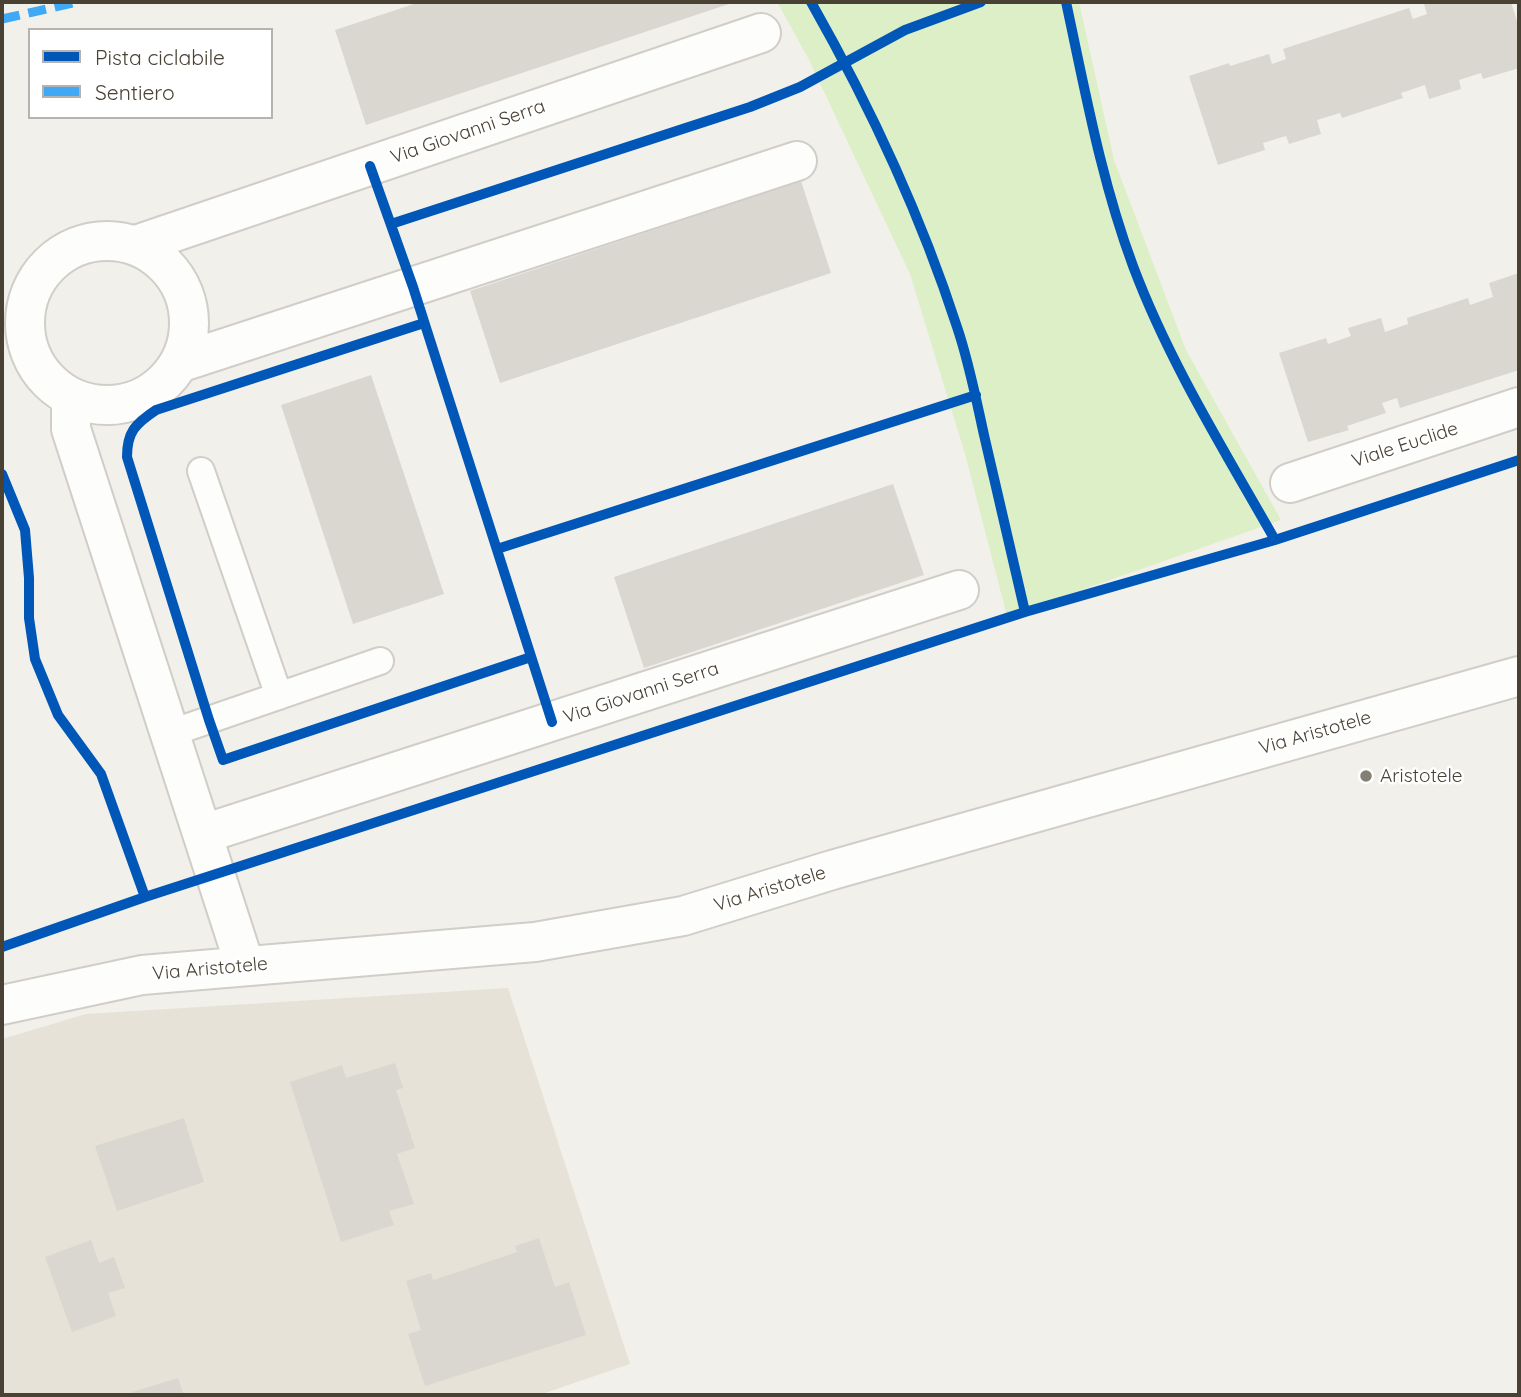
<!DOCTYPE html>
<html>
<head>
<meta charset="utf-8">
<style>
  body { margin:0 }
  #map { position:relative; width:1521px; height:1397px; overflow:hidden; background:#f2f0ea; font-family:Quicksand,sans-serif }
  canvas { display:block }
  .frame { position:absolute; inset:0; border:4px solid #494234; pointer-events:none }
  .legend { position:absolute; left:28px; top:28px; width:245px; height:91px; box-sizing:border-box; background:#fff; border:2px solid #b6b3ae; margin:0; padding:9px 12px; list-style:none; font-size:21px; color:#494234 }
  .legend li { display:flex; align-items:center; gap:14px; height:35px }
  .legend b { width:35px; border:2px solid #b6b3ae }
</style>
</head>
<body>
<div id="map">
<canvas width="1521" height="1397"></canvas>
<div class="frame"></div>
<ul class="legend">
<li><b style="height:9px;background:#0057b8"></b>Pista ciclabile</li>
<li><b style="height:9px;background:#3fa9f5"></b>Sentiero</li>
</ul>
</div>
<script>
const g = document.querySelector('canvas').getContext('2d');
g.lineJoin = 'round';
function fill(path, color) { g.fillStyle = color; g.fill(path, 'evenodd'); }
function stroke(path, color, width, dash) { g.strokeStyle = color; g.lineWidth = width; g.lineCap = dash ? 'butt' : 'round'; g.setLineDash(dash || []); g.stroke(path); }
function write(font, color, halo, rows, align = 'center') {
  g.font = font + ' Quicksand,sans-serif'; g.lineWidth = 5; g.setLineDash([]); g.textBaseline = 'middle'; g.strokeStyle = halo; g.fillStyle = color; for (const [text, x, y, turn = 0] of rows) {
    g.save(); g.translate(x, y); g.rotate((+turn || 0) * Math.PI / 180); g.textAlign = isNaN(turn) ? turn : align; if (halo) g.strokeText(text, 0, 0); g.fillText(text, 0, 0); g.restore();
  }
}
const residential = new Path2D(`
  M508 988 630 1364 539 1395H2V1039L86 1014Z`);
const green = new Path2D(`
  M777 2H1079L1114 160 1186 350 1281 520 1007 616 965 454 910 274 808 58Z`);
const building = new Path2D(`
  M420 2H735L366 125 335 30Z
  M1430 2H1511L1519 28V68L1483 79 1481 73 1459 80 1461 89 1429 99 1425 85 1401 93 1403 98 1342 118 1340 113 1317 120 1321 134 1289 144 1286 136 1263 143 1265 150 1218 165 1189 76 1229 63 1230 66 1269 54 1272 64 1286 59 1283 49 1409 8 1413 19 1427 14 1424 4Z
  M801 181 831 273 500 383 470 291Z
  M1519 273V370L1400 408 1397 398 1382 403 1386 413 1347 426 1349 430 1308 442 1279 353 1326 338 1328 344 1351 336 1348 328 1381 318 1385 332 1408 324 1407 318 1468 298 1470 305 1493 297 1489 283Z
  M371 375 444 594 353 624 281 405Z
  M893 484 924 575 644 668 614 577Z
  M395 1063 403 1088 396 1090 415 1148 397 1154 414 1204 389 1211 394 1225 341 1242 290 1082 342 1065 346 1078Z
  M184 1118 204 1182 117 1211 95 1146Z
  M539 1238 555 1287 569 1282 586 1335 425 1386 408 1334 421 1330 406 1281 431 1273 433 1280 461 1271 517 1252 515 1246Z
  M91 1240 99 1263 114 1257 125 1288 108 1293 116 1316 72 1332 45 1257Z
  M178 1378 184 1395H133L132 1392Z`);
const service = new Path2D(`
  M201 471 279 696
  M171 733 380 661`);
const minor = new Path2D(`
  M25 323a82 82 0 1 1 164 0a82 82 0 1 1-164 0Z
  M136 245 761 33
  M179 363 797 161
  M71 398V429L245 966
  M1290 483 1519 407
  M203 834 959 590
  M2 1005 142 975 535 942 683 916 832 870 1519 676`);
const quiet = new Path2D(`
  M2 19 77 2`);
const cycleway = new Path2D(`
  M811 2C870 106 920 213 957 327 969 362 976 399 984 435 998 494 1011 553 1025 612
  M1066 2C1085 90 1101 180 1133 266 1169 362 1224 450 1275 540
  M370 166 413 287 552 722
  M391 224 750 107 800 87 905 30 981 2
  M424 323 156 410C135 424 127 432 127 457L209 720 223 760 531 657
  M2 474 25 530 29 578V618L35 659 58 715 101 774 145 897
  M497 549 976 395
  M2 947 145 897 1025 612 1275 540 1519 460`);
const markers = [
  [1366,776,7,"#847f74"]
];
const streetNames = [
  ["Via Giovanni Serra",468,132,-19],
  ["Viale Euclide",1405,445,-18],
  ["Via Giovanni Serra",641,693,-18],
  ["Via Aristotele",1315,733,-16],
  ["Via Aristotele",770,889,-17],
  ["Via Aristotele",210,969,-5]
];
const poiNames = [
  ["Aristotele",1380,776]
];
fill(residential, '#e7e2d7');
fill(green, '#ddefc7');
fill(building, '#dad7d0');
stroke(service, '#d0cec7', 30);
stroke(minor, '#d0cec7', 42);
stroke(service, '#fdfdfc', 26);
stroke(minor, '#fdfdfc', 38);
stroke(quiet, '#3fa9f5', 9, [18, 9]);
stroke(cycleway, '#0057b8', 10);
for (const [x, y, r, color] of markers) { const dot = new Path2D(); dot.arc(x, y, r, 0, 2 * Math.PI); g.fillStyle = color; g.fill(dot); stroke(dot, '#fff', 2.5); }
write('19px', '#494234', '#fff', streetNames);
write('19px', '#494234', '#fff', poiNames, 'left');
</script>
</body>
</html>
